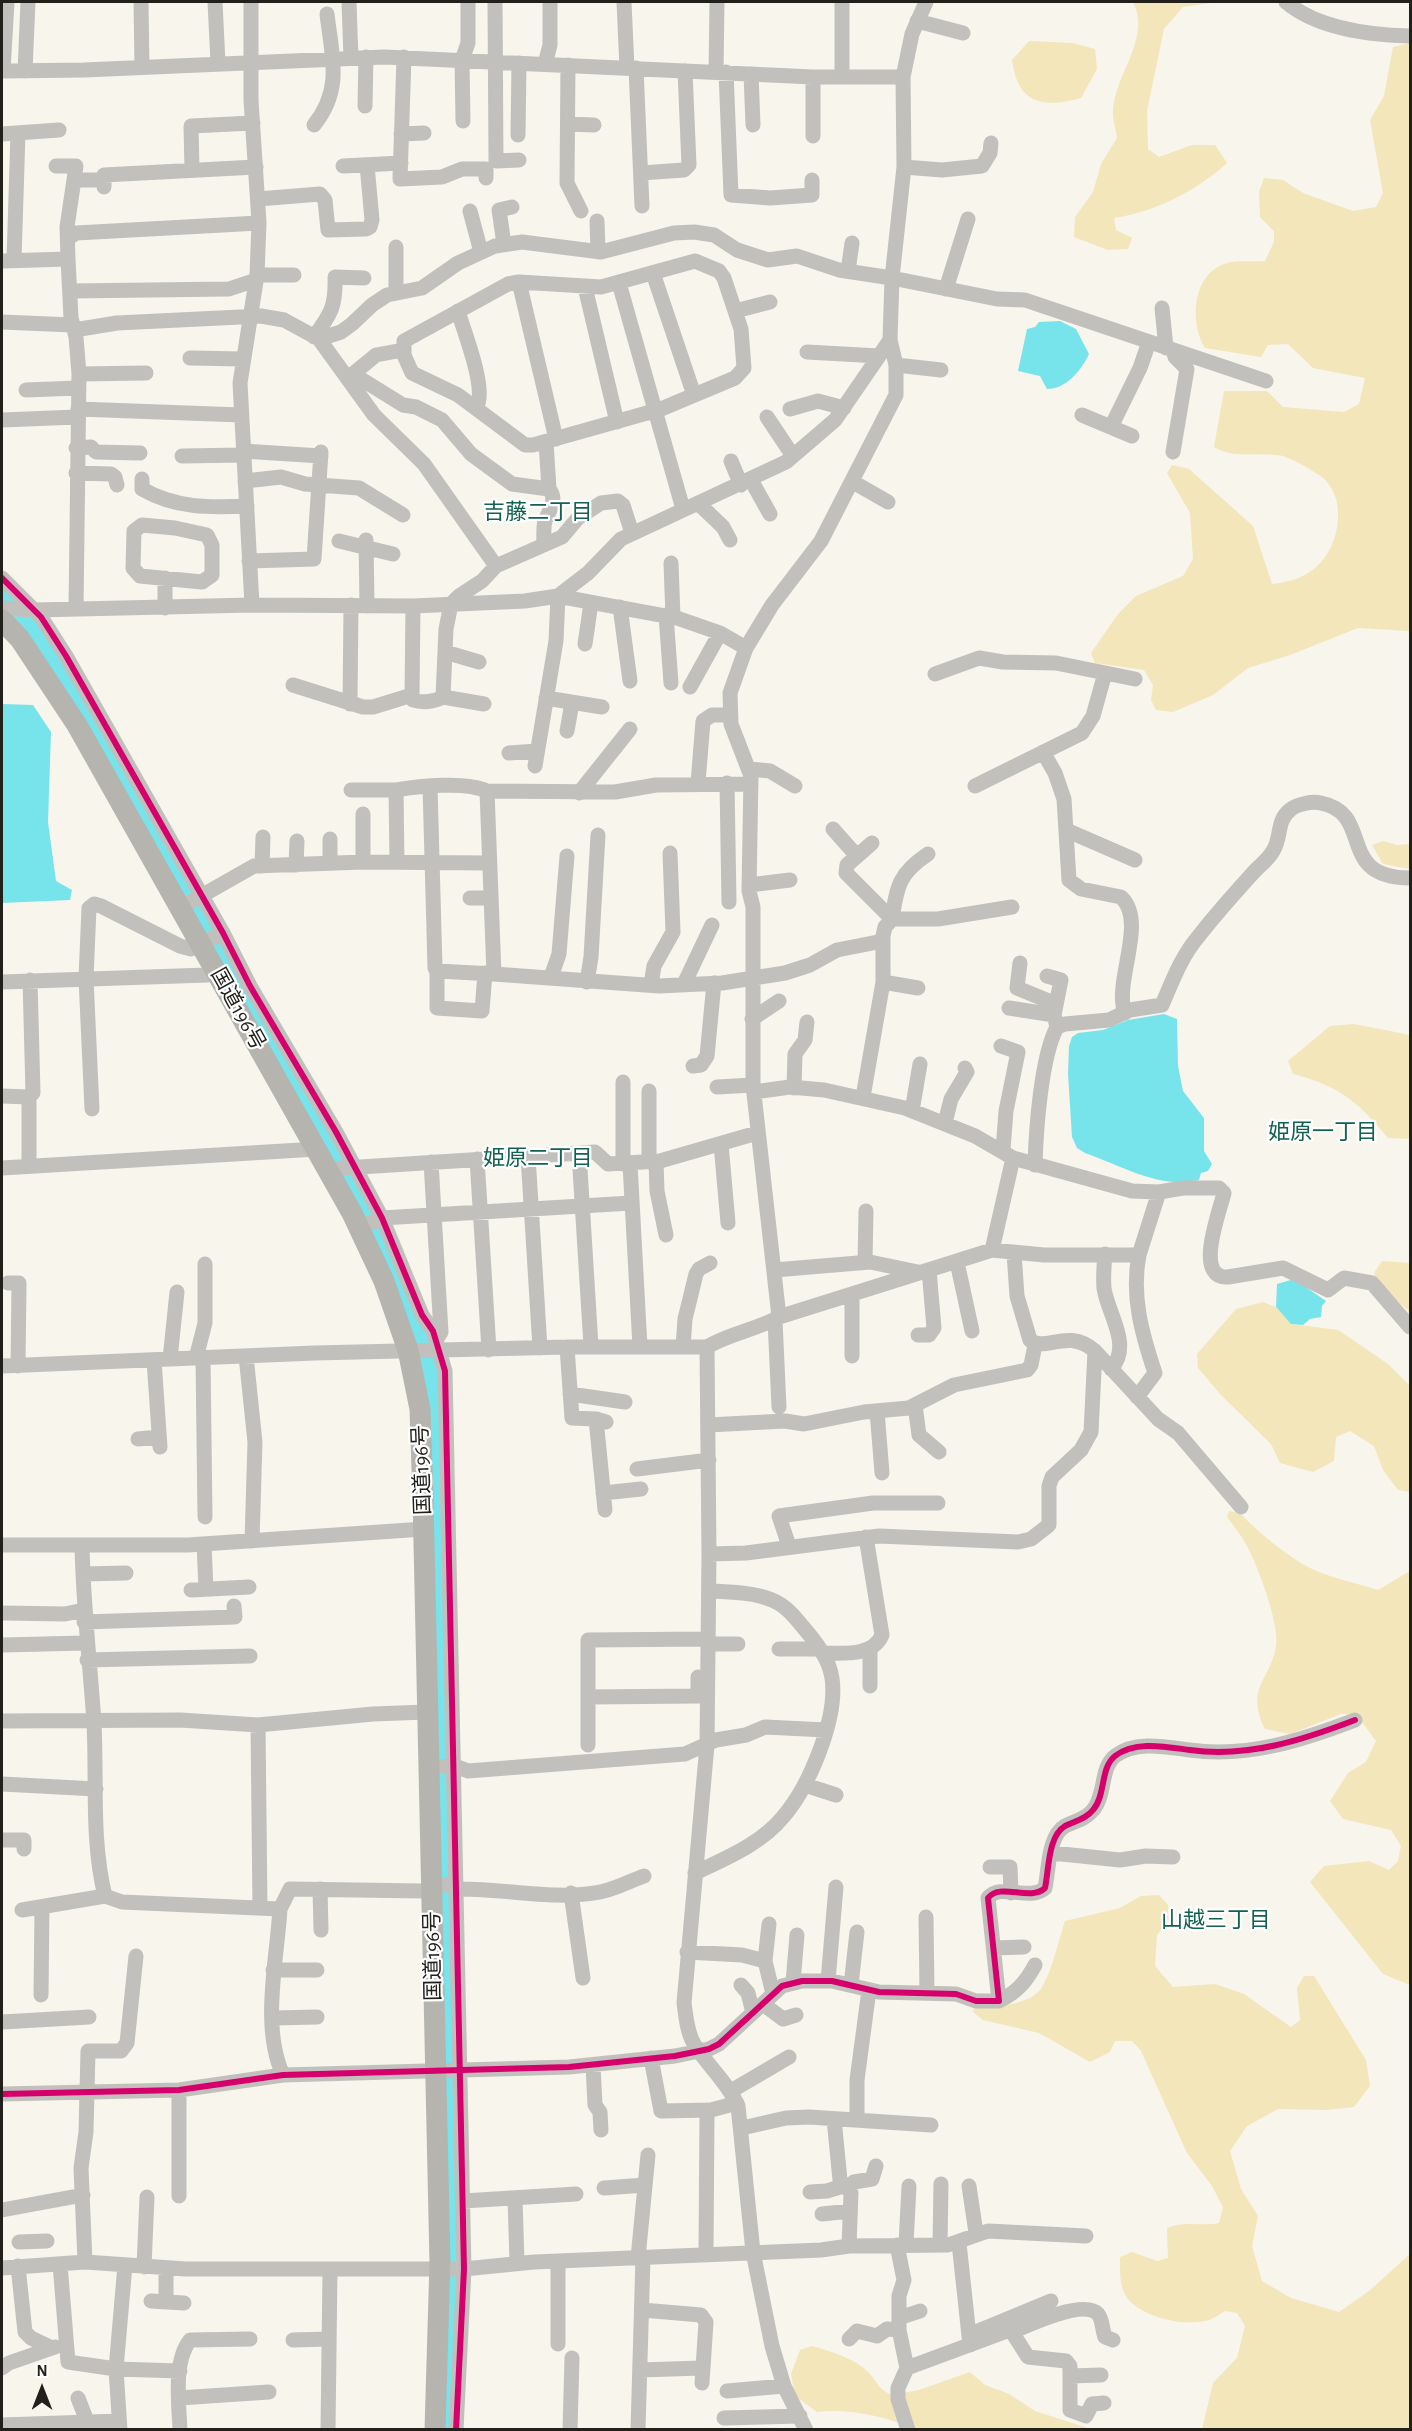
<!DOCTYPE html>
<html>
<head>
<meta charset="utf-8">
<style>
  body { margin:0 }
  #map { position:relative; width:1412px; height:2431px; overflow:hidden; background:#f7f5ec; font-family:"Alegreya Sans",sans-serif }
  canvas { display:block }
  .frame { position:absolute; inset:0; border:3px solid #21201a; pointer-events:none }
  .north { position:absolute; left:12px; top:2359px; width:60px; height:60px; -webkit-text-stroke:4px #fff; paint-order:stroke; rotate:0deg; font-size:16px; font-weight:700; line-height:24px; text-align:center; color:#21201a }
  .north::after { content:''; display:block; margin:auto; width:21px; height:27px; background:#21201a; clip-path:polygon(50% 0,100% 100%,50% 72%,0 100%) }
</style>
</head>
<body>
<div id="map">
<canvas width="1412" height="2431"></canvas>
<div class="frame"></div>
<div class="north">N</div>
</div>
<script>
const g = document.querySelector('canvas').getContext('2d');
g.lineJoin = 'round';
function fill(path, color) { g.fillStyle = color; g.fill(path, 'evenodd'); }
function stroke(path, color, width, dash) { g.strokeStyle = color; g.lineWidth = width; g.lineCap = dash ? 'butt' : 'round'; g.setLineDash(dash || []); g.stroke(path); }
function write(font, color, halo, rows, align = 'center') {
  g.font = font + ' "Alegreya Sans","Noto Sans JP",sans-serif'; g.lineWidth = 4.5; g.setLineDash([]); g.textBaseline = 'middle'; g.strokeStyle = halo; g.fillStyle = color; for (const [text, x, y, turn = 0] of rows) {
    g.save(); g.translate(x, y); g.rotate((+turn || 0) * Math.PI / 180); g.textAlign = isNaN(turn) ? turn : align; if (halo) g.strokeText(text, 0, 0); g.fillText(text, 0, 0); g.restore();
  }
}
const green = new Path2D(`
  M1133 2H1218L1183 7 1164 29 1147 111 1148 149 1159 157 1192 145H1215L1227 163C1196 191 1155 212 1114 218L1116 230 1132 238 1128 249 1108 250 1074 237 1075 217 1093 192 1101 164 1117 138C1116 129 1112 119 1113 110 1115 74 1152 37 1133 2Z
  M1029 41 1072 43 1095 49 1097 69 1081 98C1043 108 1018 105 1012 60Z
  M1410 43V631L1358 628 1290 655 1248 668 1213 695 1173 712 1156 710 1151 700 1153 685 1144 670 1095 663 1091 653 1118 614 1136 596 1183 576 1193 559 1190 513 1167 473 1172 465 1189 469 1253 526 1272 584C1288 582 1302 579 1315 568 1341 547 1349 495 1319 475 1308 468 1289 456 1277 455 1255 452 1233 459 1214 447L1224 391H1267L1283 407 1344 412 1359 404 1365 378 1313 368 1288 344 1268 345 1261 357 1205 348C1189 322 1192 273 1227 263 1238 260 1254 262 1265 261L1274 242V231L1260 217 1259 192 1264 178 1283 180 1303 193 1353 211 1376 207 1383 193 1370 120 1384 96 1393 47Z
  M1383 841 1397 845 1410 844V869L1383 864 1372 845Z
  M1354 1024 1410 1035V1139L1388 1138C1358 1102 1340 1086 1293 1074L1288 1061 1330 1026Z
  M1382 1261 1410 1263V1312L1378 1283 1374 1273Z
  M1263 1302 1276 1307 1292 1324 1338 1330 1388 1364 1410 1386V1492L1398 1490 1383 1470 1374 1446 1350 1431 1336 1437 1334 1461 1313 1472 1280 1463 1271 1444 1221 1395 1198 1368 1197 1354 1236 1309Z
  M1229 1511 1240 1513C1255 1530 1290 1558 1310 1568 1331 1578 1356 1583 1378 1590L1410 1571V1985L1383 1974 1310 1882 1324 1866 1369 1861 1389 1870 1398 1861 1401 1846 1391 1830 1343 1819 1330 1801 1348 1773 1366 1762 1376 1741 1356 1714H1341L1290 1734 1265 1729C1245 1686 1270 1682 1276 1646 1280 1625 1258 1567 1248 1548 1243 1537 1234 1527 1227 1517Z
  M1159 1895 1168 1905 1169 1920 1157 1935 1155 1966 1173 1987 1215 1984 1244 1994 1291 2027 1300 2020 1297 1988 1304 1976H1314L1366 2060 1370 2086 1354 2107 1326 2110 1278 2109 1247 2126 1230 2151 1241 2189 1258 2216 1252 2246 1262 2281 1291 2298 1339 2312 1369 2291 1410 2254V2429H1202L1213 2383 1237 2358 1245 2326 1237 2313 1225 2311C1220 2314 1214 2318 1209 2320 1185 2327 1143 2318 1127 2298 1119 2286 1120 2271 1120 2257L1132 2252 1157 2261 1168 2258 1167 2228C1187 2220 1200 2227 1219 2223L1223 2207 1212 2186 1187 2153 1141 2051 1132 2041H1115L1110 2052 1090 2062 1039 2033 983 2020 973 2012 974 2008C992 2008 1032 2005 1042 1987 1053 1968 1058 1942 1065 1921L1120 1908 1141 1896Z
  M812 2346C830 2351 854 2358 868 2372 878 2382 875 2386 891 2395L919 2390 970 2372 985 2385 1009 2394 1035 2411 1091 2429H914C885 2416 848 2408 817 2412L795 2396 791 2374 800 2350Z`);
const water = new Path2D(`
  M1060 321 1076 329 1089 354C1081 371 1066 389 1047 389L1040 376 1018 371 1027 329 1035 327 1039 322Z
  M2 704 33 705 51 732 48 822 56 881 72 890 70 900 2 903Z
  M1164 1014 1177 1019 1178 1066 1183 1091 1204 1118V1151L1212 1164 1208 1171 1201 1173 1199 1180C1161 1190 1120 1165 1085 1153L1077 1148 1072 1137 1068 1074 1069 1046 1072 1037 1078 1033 1103 1030 1128 1020Z
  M1294 1279 1326 1301 1322 1306 1321 1317 1310 1319 1303 1325 1291 1324 1276 1307 1277 1284Z`);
const river = new Path2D(`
  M2 590 57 660 332 1148 422 1333 434 1380 445 1756 450 2060
  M448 2430 456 2247 451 2083`);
const minor = new Path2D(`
  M141 2 142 67
  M215 2 218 63
  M251 2V100L259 223 257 275 240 383 252 605
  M349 2 351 58
  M495 2 496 161 519 160
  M624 2 627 68
  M842 2V77
  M1286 2C1318 29 1370 35 1410 36
  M917 21 963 33
  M404 57 400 179 442 177 462 169H486V178
  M545 64 550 45V2
  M568 65 567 183 581 211
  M636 68 642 206
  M2 71 84 70 384 57 813 77H903
  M3 71 7 2
  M25 71 28 2
  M716 72 717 2
  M726 72 731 195 770 198 812 195V180
  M751 74 753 125
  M813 77V136
  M365 106 366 57
  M463 121 462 60 468 43V4
  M568 124 594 125
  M314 125C343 89 332 57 327 14
  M2 134 59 130
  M401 134 424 133
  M518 135 519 63
  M56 166H76L67 227 68 259 71 318 76 337 79 374 76 608
  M343 166 401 163
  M904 167 942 170 982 166 990 153 991 143
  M192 170 191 126 253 123
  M641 173 684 170 689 165 685 71
  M75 180H104
  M104 187V175L256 167
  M258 199 320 194 325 200 328 230 366 229 370 227 372 220 367 165
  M470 211 481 252
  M597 221 598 252
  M69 238 76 233 259 223
  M504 244 499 210 512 207
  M396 247V292
  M14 260 18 133
  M2 261 68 259
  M848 271 852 243
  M653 273 694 395
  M257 275H294
  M519 282 556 439
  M619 283 683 509
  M585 287 617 422
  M946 289 968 219
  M70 291 229 289 256 280
  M1162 308 1166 348
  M458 311C464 332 488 391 476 408
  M735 311 770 302
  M2 322 72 325
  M74 330 117 323 261 316 284 320 319 339 341 332 352 324 372 305 387 295 422 288 458 263 495 246 522 242 601 252 674 233 694 232 714 235 737 250 768 260 797 256 839 270 892 278 997 299 1025 300 1266 381
  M314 337C331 314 336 306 335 277L364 278
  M319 339 374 415 424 464 496 566
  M1173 350 1175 357 1187 369 1173 452
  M807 352 879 356
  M190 358 243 359
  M896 365 941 370
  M79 374 146 373
  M353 374 403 405 416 407 442 420 471 454 512 484 549 489C558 499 549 511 545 521 543 528 544 538 544 545
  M348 378 376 355 403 350
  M26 390 78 388
  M78 409 241 415
  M790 409 818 401 844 408
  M647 413 533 445H525L458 395 412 373 404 355V341L508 284 519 282 601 287 695 261 719 271 724 278 741 329 744 368 735 378 661 409
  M1082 415 1132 436
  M767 417 793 456
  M2 420 77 417
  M1111 427 1140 368 1149 342
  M546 442 549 489
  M76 448 91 447 96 452 140 453
  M243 451 321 456
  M182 456 243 455
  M731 461 741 485
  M76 473 111 474 115 477 117 485
  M142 479V489C175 508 209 508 247 506
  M751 480 770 514
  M245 481 281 477 305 484 359 488 403 515
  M853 482 888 502
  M698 503 723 527 730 540
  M142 525 175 528 207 535 212 545V575L202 582 140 576 133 568 134 531Z
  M366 540 367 606
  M339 541 393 554
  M249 561 314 559 321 452
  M671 563 673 617
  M2 578 41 617 66 656 223 933 250 986 336 1132 382 1218 422 1315 433 1331 445 1371 464 2269 456 2430
  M620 607 630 681
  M2 608 35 610 252 605 413 606 525 601 558 596 677 618 720 633 746 648
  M165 608V578
  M666 615 671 683
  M585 644 591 603
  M445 652 479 662
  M935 674 979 658 1003 662 1056 663 1135 679
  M293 685 363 707H373L412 695 413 606
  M690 687 720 633
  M412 695 413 700C422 703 434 702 443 697L446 629 451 604 459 596 482 581 496 566 562 537 578 518 601 503 618 501 623 505 632 533
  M443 697 484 704
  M546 698 602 707
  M350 704 351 605
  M567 731 572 703
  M1043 752 1055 773 1064 799 1069 880 1081 889 1121 897C1148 922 1113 982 1125 1013
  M509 753 537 751
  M535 766 556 641 558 596 588 573 621 539 786 462 835 420 890 340
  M750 769 770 771 795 786
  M698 783 703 721 712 715H730
  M727 783 729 902
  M751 784 656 785 615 792 487 791 494 974 659 986 722 983 785 973 810 965 837 950 883 941
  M430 786 435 968 437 971 494 974
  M975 786 1082 733 1093 716 1105 673
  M351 790H396
  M579 793 630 729
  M363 814V862
  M833 829 856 855
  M1066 830 1135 860
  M872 843 847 865 846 873 892 919C897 886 899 873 928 854
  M397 862 396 790C419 786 466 781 487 791
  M330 863V839
  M296 865 297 841
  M262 866 263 837
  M749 885 790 880
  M470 898H490
  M180 908 254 866 363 862 488 863
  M1020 963 1017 988 1056 1004
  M437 971V1008L482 1011 485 973
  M1047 976 1061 980 1054 1015 1057 1027
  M551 977 559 954 567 856
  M2 982 207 975 218 972
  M587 982 591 957 598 835
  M883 982 918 988
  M684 984 712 925
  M651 985 654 966 673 932 670 853
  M1009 1008 1054 1015
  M752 1019 779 1001
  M1001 1046 1018 1052 1006 1111 1003 1150
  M693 1066 701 1065 707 1056 714 983
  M717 1087 753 1085
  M794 1088 795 1054 805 1040 807 1022
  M754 1092 790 1087 824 1090 905 1108 975 1136 1013 1158 1132 1191 1159 1192 1183 1188H1219L1224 1193C1220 1211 1193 1279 1228 1277L1283 1268 1328 1290 1344 1278 1372 1283 1410 1327
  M2 1096 29 1097 33 1093 30 980
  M863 1097 883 982V936L885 927 892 919H938L1012 907
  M92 1109 86 978 89 908 94 904 101 906 180 946 191 949 223 933
  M912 1111 920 1064
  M945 1123 951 1099 967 1072 965 1068
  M721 1144 728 1223
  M579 1153 591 1346
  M528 1156 540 1348
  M477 1159 489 1350
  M656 1161 657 1191 666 1235
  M431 1162 441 1332 436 1340
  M649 1162V1091
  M623 1164V1082
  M630 1164 640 1347
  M1035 1165C1036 1130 1041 1057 1057 1027L1065 1024 1109 1020 1130 1010 1162 1005C1172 982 1181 957 1198 937 1215 915 1233 895 1252 874 1259 866 1268 860 1273 851 1282 837 1276 821 1290 810 1297 804 1312 801 1321 803 1375 814 1335 878 1410 878
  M29 1166V1097
  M2 1168 317 1149
  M329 1169 595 1152 608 1164 660 1161 757 1133
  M359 1228 382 1218 631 1203
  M992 1250 1013 1158
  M1105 1254C1104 1265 1103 1277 1104 1288 1107 1313 1133 1345 1111 1369
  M865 1262 866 1211
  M957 1262 972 1331
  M774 1270 870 1262 918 1272
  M8 1283H19L18 1366
  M852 1295V1356
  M779 1317 753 1085V907L749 891 751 776 731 724 730 693 746 648 772 605 821 541 896 395V365L890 340 892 278 904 167 903 77 912 34 926 2
  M775 1320 779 1407
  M918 1335H929L934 1328 929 1270
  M567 1347 572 1418 596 1419 606 1422
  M683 1347 685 1319 696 1274 699 1269 710 1263
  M707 1347 709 1554 707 1745 684 2003C686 2017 687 2032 694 2044 708 2066 728 2083 738 2106L753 2252 772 2346 784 2386 806 2430
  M1095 1351 1158 1419 1178 1433 1241 1507
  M246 1356 255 1442 252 1541
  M196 1358 205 1323V1264
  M203 1358 205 1517
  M170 1359 177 1292
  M154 1360 160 1447
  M2 1366 315 1353 567 1347H707C730 1333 756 1330 779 1317L992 1250 1044 1255H1139L1159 1192
  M570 1394 625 1402
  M1137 1397 1155 1373C1142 1334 1131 1296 1139 1255
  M915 1405 919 1435 939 1452
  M877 1411 882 1473
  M596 1419 605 1510
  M708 1425 785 1421 804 1424 864 1412 909 1408 954 1385 1027 1370 1031 1365 1035 1345
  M138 1439 159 1437
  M637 1469 709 1460
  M603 1493 641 1489
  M204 1544 206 1589
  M2 1545H188L424 1529
  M82 1545C83 1604 90 1663 94 1723 97 1780 91 1840 105 1896
  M789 1546 779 1516 873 1503H938
  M709 1554 746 1553 879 1536 1018 1542 1031 1539 1049 1525V1486L1052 1477 1081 1450 1091 1432 1095 1351C1067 1327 1045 1353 1030 1340L1017 1296 1014 1253
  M83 1574 126 1573
  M191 1590 249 1587
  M2 1613 65 1614 84 1610
  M84 1622 235 1617 234 1606
  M708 1644H738
  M2 1645 86 1643
  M779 1649H820
  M870 1649V1686
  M822 1653C842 1653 873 1657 882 1635L866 1537
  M87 1660 250 1656
  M588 1697 698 1696V1677
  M2 1721 180 1720 258 1725 373 1714 426 1712
  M258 1725 260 1908
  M588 1745V1640L708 1639
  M429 1767 455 1766 468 1771 685 1754 716 1740 746 1735 765 1727 826 1730
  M2 1784 96 1789
  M805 1785 836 1795
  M2 1840H24V1849
  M1052 1853 1120 1860 1146 1856 1173 1857
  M990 1867H1010L1011 1893
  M695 1873C726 1858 761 1844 783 1817 809 1787 838 1718 832 1678 829 1658 815 1641 803 1627 794 1616 785 1605 772 1600 753 1592 729 1592 709 1591
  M320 1889 321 1930
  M456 1889C504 1888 553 1901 600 1892 615 1889 630 1881 644 1876
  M571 1893 583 1978
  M280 1909C277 1960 261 2027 283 2075
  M22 1910 105 1896 122 1902 280 1909 290 1889 422 1891 440 1885H456
  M926 1917 927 1993
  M994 1948 1024 1947
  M687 1952 742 1955 765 1961 773 1994
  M765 1961 769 1924
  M273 1970H317
  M828 1981 836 1887
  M793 1983 797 1935
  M741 1985 748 1993 753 2013
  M851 1985 857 1932
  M41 1995 42 1907
  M999 2001C1016 1993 1026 1982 1035 1965
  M763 2004 783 2019 796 2015
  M274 2018 317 2017
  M2 2022 89 2017
  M651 2058 661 2111 711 2110 737 2103
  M593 2065 595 2105 600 2112 601 2130
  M179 2090V2196
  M731 2091 789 2057
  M2 2094 179 2090 283 2075 569 2067 675 2056 709 2049 719 2044 782 1986 802 1981H832L879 1992 956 1994 976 2001H999L988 1898C1000 1882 1030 1902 1045 1888 1049 1869 1048 1836 1065 1826 1075 1821 1086 1819 1093 1810 1106 1795 1100 1768 1115 1756 1135 1740 1167 1747 1190 1750 1248 1758 1303 1740 1355 1720
  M834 2119 840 2180 851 2193 849 2246
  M857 2120V2080L869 1990
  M742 2128 786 2118 809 2117 931 2125
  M969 2186 976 2233
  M604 2188 645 2185
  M847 2188 854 2182 872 2179 876 2166
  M810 2192 827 2191 843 2186
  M515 2198 517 2263
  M463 2201 576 2194
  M2 2210 83 2195
  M822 2214 850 2211
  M19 2242 47 2241
  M959 2243 970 2345
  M906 2244 909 2186
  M940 2244 941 2184
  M897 2245 904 2280 899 2296V2330L907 2368 898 2388V2399L908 2430
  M706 2254 707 2110
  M638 2258 648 2155
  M85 2262 81 2168 86 2132 88 2051H121L127 2043 136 1956
  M60 2264 68 2362 116 2369 180 2371
  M18 2266 25 2332 31 2338 52 2348
  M144 2267 147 2197
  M2 2268 85 2262 186 2269H464L534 2262 821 2250 849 2246 948 2245 988 2231 1086 2236
  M166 2268V2302
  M151 2301 184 2303
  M642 2310 701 2315 706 2322 702 2383
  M899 2318 920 2311
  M976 2332 1051 2301
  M1012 2332 1028 2357 1066 2361 1070 2366V2410L1086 2416 1092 2404 1104 2403
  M849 2339 857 2331 877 2336 887 2329 899 2330
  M293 2340 329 2339
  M558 2344V2261
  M2 2368 9 2363 55 2347
  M907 2368 1007 2331 1012 2332C1028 2325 1084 2299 1098 2314 1103 2320 1102 2330 1105 2337L1113 2340
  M640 2370 702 2368
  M1070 2376 1101 2375
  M727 2391 784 2386
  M78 2398 90 2429
  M179 2398 269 2392
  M724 2418 800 2416
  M2 2425 119 2421
  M120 2430 116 2369 125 2265
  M180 2430C179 2403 173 2362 190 2340L250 2339
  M328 2430 330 2270
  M570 2430 572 2358
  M638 2430 643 2257`);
const highway = new Path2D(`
  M2 620 20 639 77 725 352 1213 384 1281 408 1350 420 1409 423 1498 440 2262 435 2430`);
const minorBridge = new Path2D(`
  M647 413 661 409`);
const cycleway = new Path2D(`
  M2 578 41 617 66 656 223 933 250 986 336 1132 382 1218 422 1315 433 1331 445 1371 464 2269 456 2430
  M2 2094 179 2090 283 2075 569 2067 675 2056 709 2049 719 2044 782 1986 802 1981H832L879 1992 956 1994 976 2001H999L988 1898C1000 1882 1030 1902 1045 1888 1049 1869 1048 1836 1065 1826 1075 1821 1086 1819 1093 1810 1106 1795 1100 1768 1115 1756 1135 1740 1167 1747 1190 1750 1248 1758 1303 1740 1355 1720`);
const streetNames = [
  ["国道196号",238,1009,61],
  ["国道196号",422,1470,-92],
  ["国道196号",433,1956,-91]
];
const neighbourhoodNames = [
  ["吉藤二丁目",538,512],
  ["姫原一丁目",1323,1132],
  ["姫原二丁目",538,1158],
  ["山越三丁目",1216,1920]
];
fill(green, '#f3e6bb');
fill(water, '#77e4eb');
stroke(river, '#77e4eb', 20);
stroke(minor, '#c1c0bd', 15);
stroke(highway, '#b6b4af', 21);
stroke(minorBridge, '#c1c0bd', 15);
stroke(cycleway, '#d6006c', 6);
write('21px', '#21201a', '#fff', streetNames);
write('22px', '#13624f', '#fff', neighbourhoodNames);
</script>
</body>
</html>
